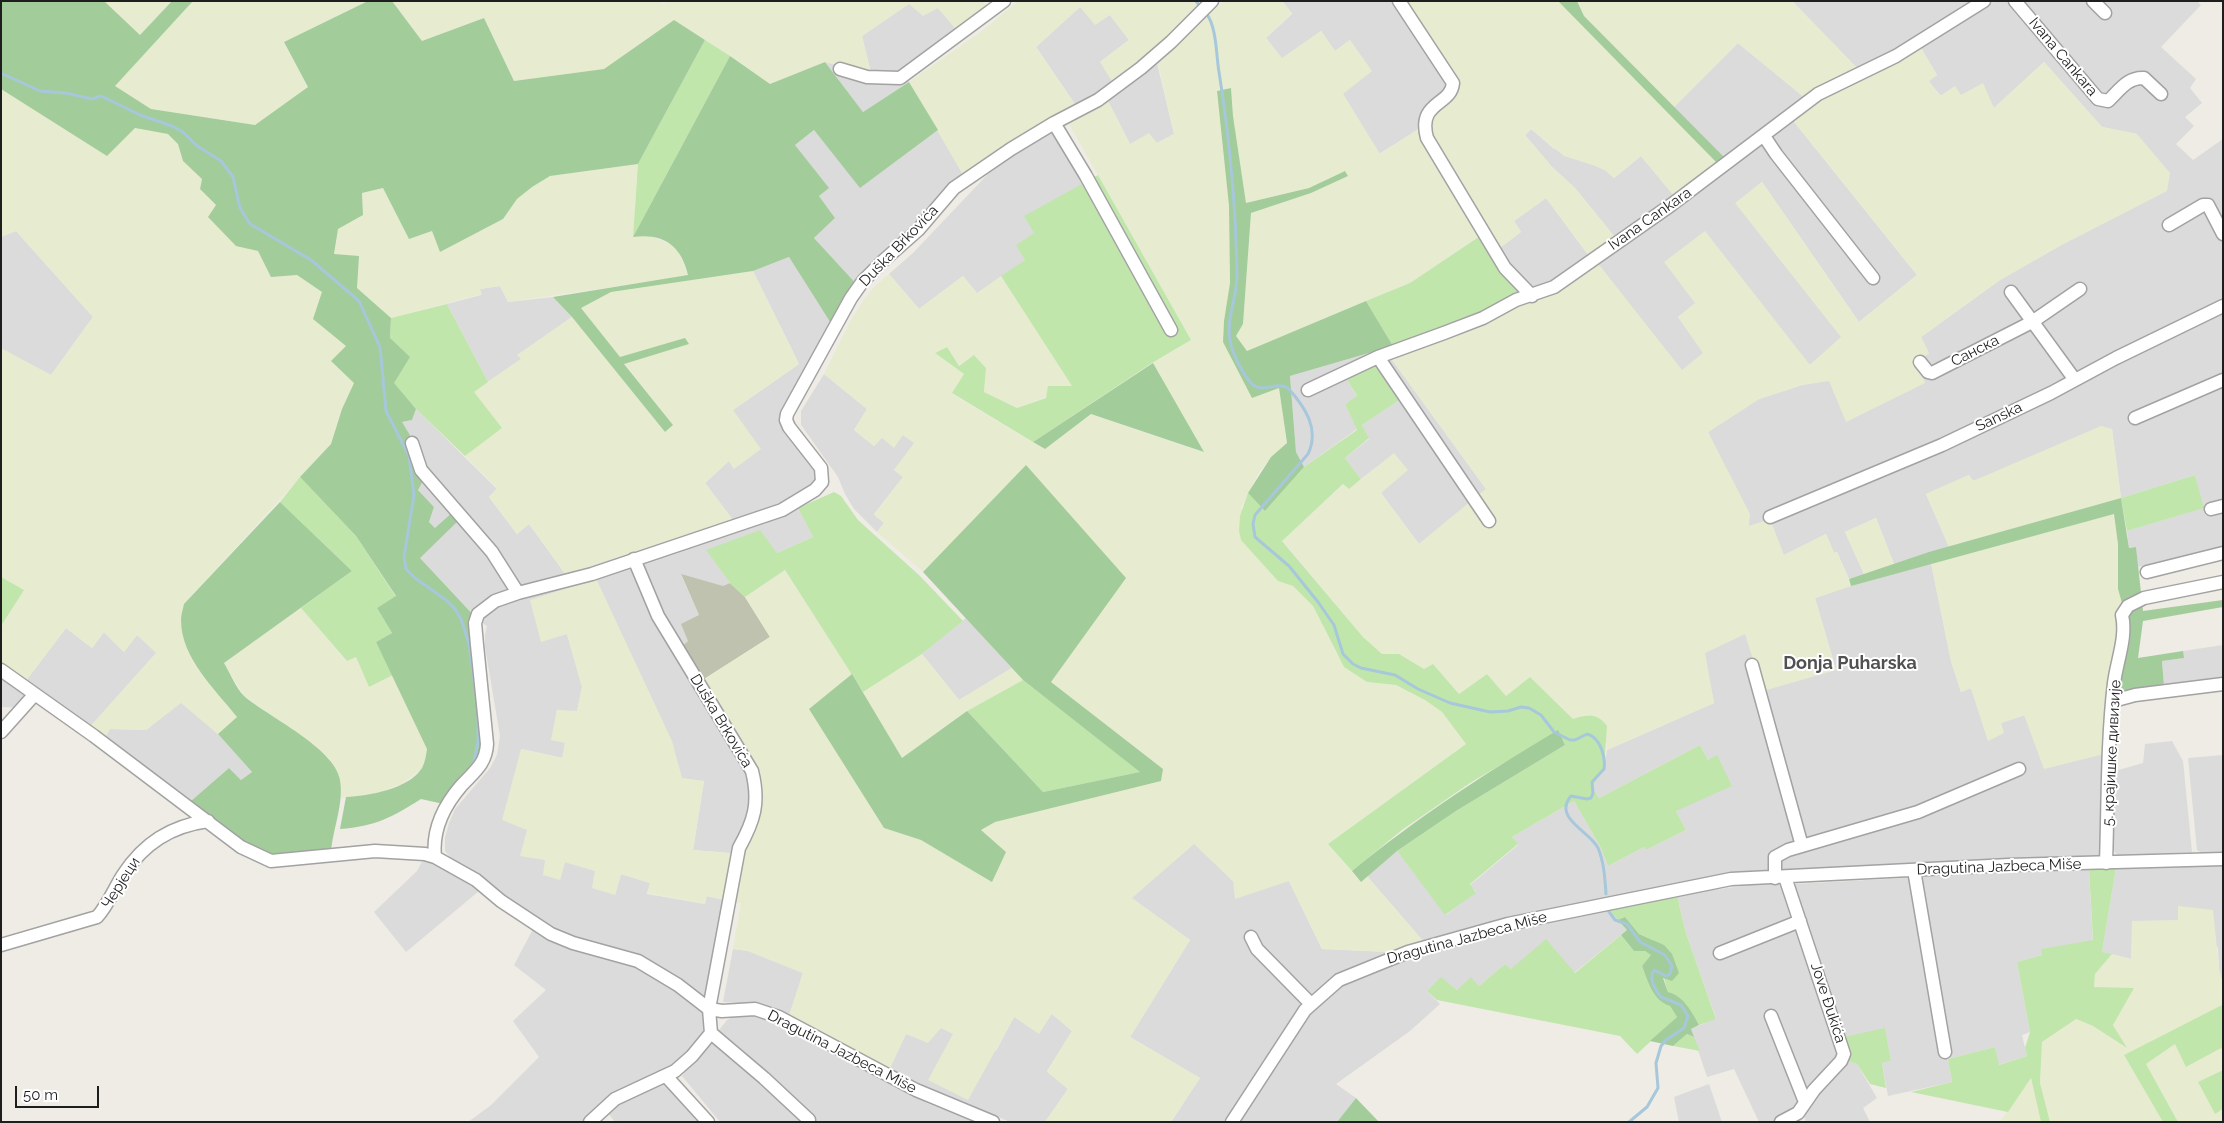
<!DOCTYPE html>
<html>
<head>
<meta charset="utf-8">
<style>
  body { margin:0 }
  #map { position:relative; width:2224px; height:1123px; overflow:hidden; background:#eeece4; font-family:Raleway,sans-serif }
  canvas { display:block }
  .frame { position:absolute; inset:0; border:2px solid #1e1e1e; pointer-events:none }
  .scale { position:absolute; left:15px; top:1086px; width:84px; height:22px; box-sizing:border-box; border:2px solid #1e1e1e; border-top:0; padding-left:6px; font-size:15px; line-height:18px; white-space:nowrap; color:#1e1e1e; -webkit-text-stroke:4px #fff; paint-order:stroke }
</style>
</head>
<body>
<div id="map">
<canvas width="2224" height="1123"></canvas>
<div class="frame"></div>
<div class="scale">50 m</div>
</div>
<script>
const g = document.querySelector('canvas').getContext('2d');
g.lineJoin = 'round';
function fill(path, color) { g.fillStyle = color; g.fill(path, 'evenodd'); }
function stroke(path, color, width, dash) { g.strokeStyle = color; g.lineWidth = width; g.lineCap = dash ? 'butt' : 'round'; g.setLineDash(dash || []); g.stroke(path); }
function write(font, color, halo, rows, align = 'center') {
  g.font = font + ' Raleway,sans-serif'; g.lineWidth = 4; g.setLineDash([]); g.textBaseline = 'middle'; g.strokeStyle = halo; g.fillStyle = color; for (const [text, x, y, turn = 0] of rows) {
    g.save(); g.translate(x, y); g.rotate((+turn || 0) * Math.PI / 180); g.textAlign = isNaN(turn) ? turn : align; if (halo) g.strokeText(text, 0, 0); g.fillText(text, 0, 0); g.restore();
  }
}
const residential = new Path2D(`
  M1282 1H1403L1453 76 1427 124 1379 154 1343 94 1350 40 1335 51 1321 31 1282 59 1266 38 1292 14Z
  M1792 1H1981L1859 70Z
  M1995 1H2197L2201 5 2161 47 2196 79 2190 88 2202 103 2185 117 2194 126 2176 144 2193 160 2223 139V549L2138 567 2136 547 2129 548 2127 531 2203 508 2195 475 2121 498 2112 429 1973 481 1969 475 1926 494 1949 547 1894 564 1876 518 1845 532 1864 574 1849 579 1837 552 1834 553 1826 534 1784 555 1749 526 1708 432 1759 399 1802 385 1829 380 1925 382 1914 363 1929 353 1921 337 2000 280 2056 248 2137 134 2102 127 2044 62 1994 108 1961 95 1941 96 1928 81 1937 75 1921 48Z
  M910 3 938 8 962 36 906 75 909 82 863 112 825 62 871 73 862 36Z
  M1080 7 1110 15 1129 40 1100 62 1153 56 1157 63 1174 134 1157 143 1130 144 1107 99 1083 115 1079 110 1036 47Z
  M1738 43 1805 98 1726 159 1674 107Z
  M1791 118 1917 275 1859 322 1762 182 1736 203 1842 337 1810 365 1695 304 1678 317 1704 353 1682 371 1595 260Z
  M1061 125 1094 178 1034 233 1025 260 977 294 963 276 919 309 889 274 913 253 987 175 1019 150Z
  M1531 129 1553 148 1605 170 1614 178 1641 156 1675 197 1614 236 1575 188 1552 167 1525 135Z
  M814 130 861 187 938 130 966 180 861 289 814 238 835 218 819 196 828 188 795 145Z
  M1546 198 1589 256 1546 287 1532 290 1497 250 1521 232 1514 221Z
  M16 231 93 317 51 375 1 349V237Z
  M789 257 837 333 794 410 793 418 794 426 824 466 828 476 827 482 794 500 813 537 777 553 707 550 730 583 723 587 681 575 699 615 688 641 675 652 747 773 752 787 742 854 693 850 704 781 682 779 671 741 590 566 733 520 705 483 729 461 734 469 733 410 799 364 753 271Z
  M500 286 508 302 553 297 572 317 518 355 521 359 488 382 447 304 481 295 480 289Z
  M1393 346 1390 357 1486 489 1419 544 1381 493 1394 454 1361 479 1345 458 1369 439 1362 425 1407 395 1346 378 1357 397 1345 404 1357 429 1304 467 1296 452 1290 376Z
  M824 374 867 409 854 430 874 446 882 437 903 435 915 443 894 470 903 477 874 514 884 523 877 532 854 509 845 494 838 477 801 425V411Z
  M416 409 497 489 489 497 517 534 529 524 574 586 567 634 582 687 577 712 557 710 552 740 565 742 563 758 521 749 527 830 545 860 560 879 565 862 596 871 615 895 621 874 650 883 647 894 705 904 706 896 734 902 717 1003 715 1005 695 990 554 931 502 897 450 857 445 851V838L449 823 455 809 490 768 497 755 500 736 485 647V635L487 626 478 620 420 558 435 528 429 522 434 507 418 490 402 422 412 420Z
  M1931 563 1951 661 1961 692 1971 688 1988 740 2003 733 2001 723 2025 715 2108 753 2101 858 1719 877 1565 906 1424 942 1366 875 1397 851 1446 915 1476 892 1470 885 1518 845 1512 837 1574 801 1601 848 1608 866 1644 847 1646 850 1686 830 1676 811 1717 756 1708 760 1700 745 1599 798 1592 787 1604 769 1607 750 1714 703 1704 653 1746 633 1836 670 1815 598 1868 580Z
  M966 618 1012 668 959 700 922 654Z
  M66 628 92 648 104 632 124 652 137 635 157 652 89 728 25 682Z
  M2223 645V677L2164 686 2162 661 2183 658V651Z
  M1 674 24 691 33 708 1 707Z
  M181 702 218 734 252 772 241 780 229 768 191 801 104 739 110 729 146 730Z
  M2172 741 2183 761 2192 852 2118 856 2113 850 2115 771 2143 763 2145 744Z
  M2223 755V854L2205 855 2197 850 2188 758Z
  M1194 843 1233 881H1289L1322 949 1390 952 1337 976 1315 993 1303 1006 1228 1122H1171L1200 1078 1130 1037 1190 940 1131 898Z
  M424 858 454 871 479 891 406 952 374 912 417 871Z
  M2223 862V985L2219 969 2218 948 2178 907V921H2133L2131 959 2102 952 2116 868Z
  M2089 868 2093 944 2042 949V955L2017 962 2030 1032 2022 1035 2027 1056 1998 1065 1995 1047 1948 1059 1952 1082 1888 1096 1882 1063 1891 1061 1885 1029 1843 1037 1792 887 1795 884Z
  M1771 882H1780L1784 886 1840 1054 1808 1088H1805L1789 1054 1774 1010 1766 1013 1801 1103 1794 1112 1799 1122H1759L1734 1069 1707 1077 1691 1029 1716 1018 1685 930 1677 895Z
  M1608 908 1627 930 1574 973 1511 969 1505 964 1479 986 1457 990 1441 978 1427 991 1440 1004 1410 1031 1336 1084 1356 1098 1337 1122H1238L1309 1014 1344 984 1415 956 1492 934Z
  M533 929 637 967 675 989 704 1012V1037L670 1068 621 1088 601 1102 581 1122H468L490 1106 539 1057 513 1021 546 990 514 965Z
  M733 949 748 951 803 973 789 1016 762 1004 723 1002Z
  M740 1013 754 1014 929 1104 975 1122H720L682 1076 727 1020Z
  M1052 1014 1072 1031 1047 1071 1068 1089 1045 1122H1010L889 1070 906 1034 941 1028 996 1051 1014 1017Z
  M1848 1061 1857 1064 1877 1098 1863 1108 1870 1122H1806L1803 1112Z
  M665 1081 699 1122H615L608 1113 621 1102Z
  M1709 1084 1722 1122H1679L1674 1097Z`);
const construction = new Path2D(`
  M681 574 723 586 730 583 745 597 770 637 701 681 680 648 688 641 681 624 699 615Z`);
const farmland = new Path2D(`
  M104 1H172L140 35Z
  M193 1H368L284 42 308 87 255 125 151 109 114 86Z
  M392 1H660L664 4 667 1H983L994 14 962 36 938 8 923 16 909 4 862 36 871 73 825 62 770 84 674 20 604 69 514 81 484 18 422 41Z
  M1018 1H1197L1209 14 1224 1H1282L1292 13 1266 38 1282 58 1321 31 1335 51 1350 40 1372 71 1343 94 1380 154 1426 124 1454 92 1403 1H1496L1498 3 1500 1H1558L1718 164 1675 197 1641 156 1614 178 1605 170 1596 166 1564 156 1531 129 1525 135 1552 167 1575 188 1614 236 1589 256 1546 198 1514 221 1521 232 1497 250 1485 232 1410 283 1247 351 1236 336 1243 324 1251 213 1311 193 1348 176 1345 171 1309 188 1246 203 1233 116 1231 88 1217 91 1229 206 1230 283 1224 321 1223 342 1279 388 1287 444 1271 457 1258 474 1241 508 1278 581 1293 586 1313 606 1338 657 1367 682 1396 685 1425 700 1442 712 1466 744 1328 844 1360 881 1366 875 1424 942 1390 952 1322 949 1289 881 1235 899 1233 881 1194 844 1132 898 1190 940 1130 1037 1200 1078 1171 1122H1045L1068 1089 1047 1072 1072 1031 1052 1014 1039 1034 1014 1017 968 1100 928 1080 953 1034 941 1028 928 1043 906 1034 889 1070 789 1016 803 973 748 951 733 949 741 903 707 896 705 904 647 893 650 883 621 874 615 895 592 888 595 871 565 862 560 880 543 875 545 860 520 856 527 830 502 820 521 749 562 758 565 743 551 740 557 710 577 711 582 687 567 634 541 642 530 600 574 586 529 524 517 534 489 497 497 488 465 456 501 428 473 392 521 359 517 355 572 317 665 432 673 425 624 363 688 344 685 339 620 357 581 308 611 292 753 271 799 364 733 410 761 449 734 469 729 461 705 483 733 520 590 566 672 741 682 778 704 781 693 850 741 854 752 787 762 783 760 774 747 752 701 681 770 637 745 597 785 570 852 674 809 709 884 828 921 840 952 858 1006 852 981 830 995 822 1163 769 1050 682 1026 465 923 572 877 532 884 523 874 515 903 477 894 470 914 443 903 435 894 448 882 438 874 446 854 430 867 409 824 374 851 320 863 301 873 288 889 274 919 309 963 276 977 293 1001 276 1073 386 1017 408 984 392 986 368 975 355 958 366 946 347 935 353 964 374 952 394 1044 449 1091 414 1203 452 1153 363 1191 340 1069 124 1107 99 1130 144 1149 133 1157 143 1174 134 1158 63 1153 56 1114 85 1100 62 1129 40 1110 15 1095 25 1080 7 1036 47 1079 110 966 180 909 82 982 31Z
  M1577 1H1792L1859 70 1805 98 1738 43 1674 107 1584 16Z
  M1921 48 1937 75 1929 81 1940 96 1955 86 1961 95 1983 83 1994 108 2044 62 2102 127 2137 134 2170 173 2167 191 2056 248 2000 280 1921 337 1929 353 1914 364 1925 383 1846 422 1829 381 1802 385 1759 399 1708 432 1750 514 1749 526 1770 519 1784 555 1826 534 1834 553 1837 552 1851 586 1815 598 1836 670 1763 691 1745 634 1705 653 1714 703 1607 750 1606 740 1588 714 1573 719 1530 677 1506 696 1487 674 1459 694 1433 664 1424 669 1399 654H1382L1363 637 1282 540 1344 484 1349 489 1394 453 1408 470 1381 493 1419 544 1486 489 1390 357 1500 317 1595 260 1682 370 1703 353 1678 317 1695 303 1664 262 1705 231 1810 365 1841 337 1735 203 1762 182 1859 322 1917 275 1791 118 1824 94 1877 73Z
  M1 85 135 128 168 134 179 144 183 161 202 179 200 189 216 206 208 217 236 245 258 251 271 277 297 275 322 292 347 346 354 383 342 409 331 444 184 604 186 643 196 666 237 717 218 734 181 703 146 730 110 729 104 739 89 728 156 653 137 635 124 652 104 632 92 648 66 628 25 682 1 666V626L23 590 1 577V348L51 375 93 317 16 231 1 237Z
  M638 164 633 237 648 235 670 244 679 251 688 276 508 302 500 286 480 289 482 294 391 318 357 288 334 255 338 229 363 215 362 193 384 188 409 239 432 231 440 252 503 219 517 199 532 187 550 176Z
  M2101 426 2112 429 2121 498 1949 547 1926 494 1969 475 1973 481Z
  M2114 514 2118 544V589L2124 610 2108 753 2044 769 2024 715 2001 723 2004 733 1988 741 1971 688 1961 692 1951 661 1931 563Z
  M1876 518 1894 564 1864 574 1845 532Z
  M301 608 346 661 356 657 369 687 393 675 427 749 425 761 421 770 401 784 372 795 340 798 338 773 333 765 311 744 243 695 224 663Z
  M922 654 959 700 1012 668 1023 680 967 711 902 759 863 692Z
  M2178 906 2213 910 2219 969 2223 985V1005L2124 1055 2163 1122H2050L2040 1083 2042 1042 2075 1019 2093 1026 2125 1047 2094 987 2095 974 2112 954 2131 959 2132 921 2178 920Z
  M2175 1044 2222 1048 2223 1070 2198 1082 2215 1114 2223 1109V1122H2178L2146 1064Z
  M2031 1078 2041 1122H2000L2015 1101Z`);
const grass = new Path2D(`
  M705 40 730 56 633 237 638 164Z
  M1098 175 1191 340 1152 363 1033 442 952 393 964 374 935 353 947 347 959 366 974 355 986 368 984 392 1017 408 1046 398 1048 386H1072L1001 276 1025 260 1016 245 1034 233 1024 216Z
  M1483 234 1526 294 1393 346 1366 301 1410 283Z
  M447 304 488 382 474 392 502 428 465 456 416 409 393 383 390 338 391 318Z
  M1375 363 1407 395 1362 425 1369 438 1345 458 1361 479 1349 489 1343 484 1282 541 1363 637 1382 654H1399L1424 669 1433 664 1459 694 1487 674 1506 696 1530 677 1573 719C1588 714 1597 713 1607 726L1604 769 1592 787 1599 798 1700 745 1708 760 1717 755 1732 786 1676 811 1686 830 1646 850 1644 847 1608 866 1601 848 1574 801 1512 837 1518 844 1470 884 1476 893 1445 915 1397 851 1456 811 1565 745 1558 731 1470 783 1402 830 1352 871 1328 844 1466 744 1442 712 1425 700 1396 685 1367 682 1344 667 1313 606 1293 586 1278 581 1241 540 1239 531 1240 516 1248 493 1265 511 1304 467 1357 430 1345 404 1357 396 1346 378Z
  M2195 475 2204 508 2127 531 2121 498Z
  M300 477 356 536 396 597 377 608 392 633 376 642 393 675 369 687 356 657 347 661 301 608 352 571 280 502Z
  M834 492 841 496 858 520 920 576 963 621 922 654 863 692 785 570 745 597 730 583 706 550 760 530 777 553 813 537 798 508Z
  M1 577 24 590 1 626Z
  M1023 680 1141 772 1043 792 967 711Z
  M2089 868H2116L2102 952 2112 954 2095 974 2094 987 2134 988 2113 1025 2127 1048 2093 1026 2076 1019 2042 1042 2040 1083 2050 1122H2041L2031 1078 2008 1112 1911 1092 1952 1082 1948 1059 1995 1047 1999 1065 2027 1056 2025 1048 2030 1032 2017 962 2042 955 2041 949 2093 940Z
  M1677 895 1685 930 1716 1019 1699 1025C1693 1013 1683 995 1668 992L1653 940 1639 934 1625 917 1618 920 1608 908Z
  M1621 935 1634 951H1645L1652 955 1642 966C1648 982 1653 1001 1670 1006L1677 1017 1637 1054 1620 1036 1437 1000 1427 991 1441 977 1457 990 1471 977 1479 986 1505 964 1511 969 1546 939 1575 973Z
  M2222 1005 2223 1051 2221 1048 2186 1067 2175 1044 2146 1064 2178 1122H2163L2124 1055Z
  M1885 1028 1891 1061 1882 1063 1886 1088 1870 1084 1857 1064 1848 1061 1843 1037Z
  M1687 1034 1694 1037 1700 1051 1673 1046Z
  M2223 1070V1109L2215 1114 2198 1082Z`);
const forest = new Path2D(`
  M1 1H104L140 35 172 1H193L115 86 151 109 255 125 308 87 284 42 368 1H392L422 41 484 18 514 81 604 69 674 20 705 40 638 164 550 176 532 187 517 199 503 219 440 252 432 231 409 239 383 188 362 193 363 215 338 229 334 254 359 256 357 288 391 318 390 338 410 357 394 383 416 409 412 420 402 422 420 452 425 477 418 490 434 507 429 522 435 528 453 512 459 520 420 558 478 620 491 743 448 805 421 799C391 818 376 826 340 829L346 797C368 796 409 789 422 768 425 762 426 756 427 749L376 642 392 633 377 608 396 596 356 536 300 477 331 444 342 409 354 383 331 361 346 346 313 319 322 292 297 275 271 277 258 251 236 246 208 217 216 205 200 189 202 179 183 161 178 144 168 134 135 128 107 156 1 89Z
  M1558 1H1577L1584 16 1726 159 1718 164Z
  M730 56 770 84 825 62 863 112 909 82 938 130 860 188 814 130 795 145 829 188 819 196 835 218 814 238 861 289 837 333 789 257 753 271 611 292 581 308 620 357 685 338 689 344 624 364 673 425 665 432 572 317 553 297 688 275C681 245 663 233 633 237Z
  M1231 88 1233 116 1246 203 1309 188 1345 171 1348 176 1311 193 1251 213 1243 324 1236 336 1247 351 1366 301 1393 346 1290 376 1296 452 1304 467 1265 511 1248 493 1271 457 1287 443 1279 388 1252 398 1223 342 1224 321 1230 283 1229 206 1217 91Z
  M1153 363 1204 452 1091 414 1045 449 1033 442Z
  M1026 465 1126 578 1051 682 1163 769 1161 781 995 822 981 830 1006 852 992 882 921 840 884 828 809 709 852 674 902 758 967 711 1043 792 1140 772 1023 680 923 572Z
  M2121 498 2129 548 2136 547 2143 611 2223 600V607L2143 621 2138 658 2183 651 2184 658 2162 661 2164 686 2114 696 2124 610 2118 589V544L2114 514 1851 586 1849 579 1929 552Z
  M280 502 352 571 224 663C230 673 236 688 244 696 267 716 335 748 340 780 344 804 333 828 331 852 309 853 286 857 264 852 242 847 209 816 191 801L229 768 241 780 252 772 218 734 237 717C215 689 181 658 181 620 181 615 183 609 184 604Z
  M1558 730 1565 745 1456 811 1397 851 1361 882 1352 871C1418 817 1484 774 1558 730Z
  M1625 917 1639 934 1664 945 1672 954 1679 973 1672 981 1663 978 1668 992C1683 995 1693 1013 1699 1025L1691 1029 1694 1037 1687 1034 1673 1046 1650 1041 1677 1017 1670 1006C1653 1001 1648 982 1642 966L1651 955 1645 951H1634L1621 935 1627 930 1618 920Z
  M1356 1098 1379 1122H1337Z`);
const stream = new Path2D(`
  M1196 1 1202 9
  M1206 13C1217 27 1216 55 1219 72 1230 141 1236 207 1237 276 1237 298 1226 319 1230 340 1232 353 1243 375 1252 384 1263 394 1276 381 1288 388 1305 407 1320 429 1308 454L1255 515 1253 524 1255 537 1289 566 1318 602 1334 625 1343 654 1353 664 1361 668 1395 675 1418 689 1450 703 1490 712 1508 711 1521 707 1529 708 1541 715 1554 732 1570 740H1575L1587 734C1600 737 1606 757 1604 769L1592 782 1593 793 1591 798 1587 799 1571 796C1552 818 1591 832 1598 848 1604 862 1605 879 1606 894
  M1 73 40 91 66 93 92 99 101 96 140 115 172 126 183 132 196 145 221 161 233 177 240 208 250 224 311 260 359 301 380 347 386 411 409 456 414 495 404 557 406 569 415 578 446 600 455 609 461 619 469 644 477 702
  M473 766 478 742V713
  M1607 909 1615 920 1627 924 1640 942 1665 955 1672 966 1670 974 1666 976 1654 970C1648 979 1655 989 1661 997L1681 1005 1688 1016 1684 1028 1666 1040 1661 1046 1656 1063 1658 1088 1647 1107 1629 1122`);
const street = new Path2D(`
  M1399 1 1453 83C1451 106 1417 101 1427 138L1505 268 1532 296
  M2015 1 2098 99 2108 101C2119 91 2127 77 2144 78L2161 94
  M2093 1 2105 13
  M840 69 867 77 900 78 1004 1
  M1054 123 1086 176 1171 330
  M1764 136 1776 154 1873 278
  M2169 225 2203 205H2208L2223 234
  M2011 292 2075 380
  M1378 357 1489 521
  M1920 362 1928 372 1932 373 2032 322 2080 289
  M1308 390 1378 357 1444 333 1483 318 1516 300 1554 287 1671 205 1818 94 1896 56 1984 1
  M2135 418 2223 380
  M412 443 421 470 492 552 518 593
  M2211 509 2223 506
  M1770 517 1942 445 2051 393 2116 358 2223 306
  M2147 572 2223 553
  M1752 665 1802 846
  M1 670 94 736 241 847 271 861 375 851 425 854 435 857 476 880 501 901 551 934 573 943 638 961 678 985 709 1009 722 1011 755 1009 779 1017 916 1090 993 1122
  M2113 701 2135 695 2223 684
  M1 732 35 694
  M435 857C432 830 443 807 461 786 474 772 486 764 487 744L477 645 475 623 478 614 495 601 518 593 592 574 782 510 815 490 822 482 821 468 789 427 786 420 787 414 851 298 863 281 883 261 918 230 954 188 1011 149 1054 123 1098 100 1141 68 1171 42 1212 1
  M2106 863C2108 803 2107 742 2114 683 2117 660 2127 637 2122 615L2128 606 2144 598 2223 582
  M1914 870 1945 1052
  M1775 878V857L1788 850 1918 812 2019 769
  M1251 937 1257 949 1311 1004
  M1 945 97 917C108 905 114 889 123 875 144 843 171 826 208 821
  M1720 953 1800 921
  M1771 1016 1805 1102
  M711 1033 764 1078 809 1120
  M666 1076 708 1122
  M590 1122 615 1099 675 1071 692 1056 711 1033 709 1009 739 848C754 821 760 803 752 771L658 616 634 559
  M1232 1122 1305 1010 1339 980 1408 952 1508 924 1731 879 2009 865 2223 859
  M1781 1122 1798 1113 1814 1090 1841 1061 1844 1054 1785 877`);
const streetNames = [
  ["Ivana Cankara",2063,57,50],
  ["Ivana Cankara",1650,219,-35],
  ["Duška Brkovića",899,246,-46],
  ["Санска",1975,351,-27],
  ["Sanska",1999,417,-25],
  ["Duška Brkovića",721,721,59],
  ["5. крајишке дивизије",2112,753,-87],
  ["Dragutina Jazbeca Miše",1999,867,-2],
  ["Черјеци",121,883,-57],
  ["Dragutina Jazbeca Miše",1467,938,-15],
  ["Jove Đukića",1828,1003,72],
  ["Dragutina Jazbeca Miše",842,1052,27]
];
const quarterNames = [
  ["Donja Puharska",1850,664]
];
fill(residential, '#dcdbdb');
fill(construction, '#c0c2b0');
fill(farmland, '#e7ecd0');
fill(grass, '#c1e6ac');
fill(forest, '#a3cc9b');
stroke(stream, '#a6c8da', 3);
stroke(street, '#a2a2a2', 15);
stroke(street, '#fff', 12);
write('15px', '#1e1e1e', '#fff', streetNames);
write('bold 18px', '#515151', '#fff', quarterNames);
</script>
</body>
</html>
